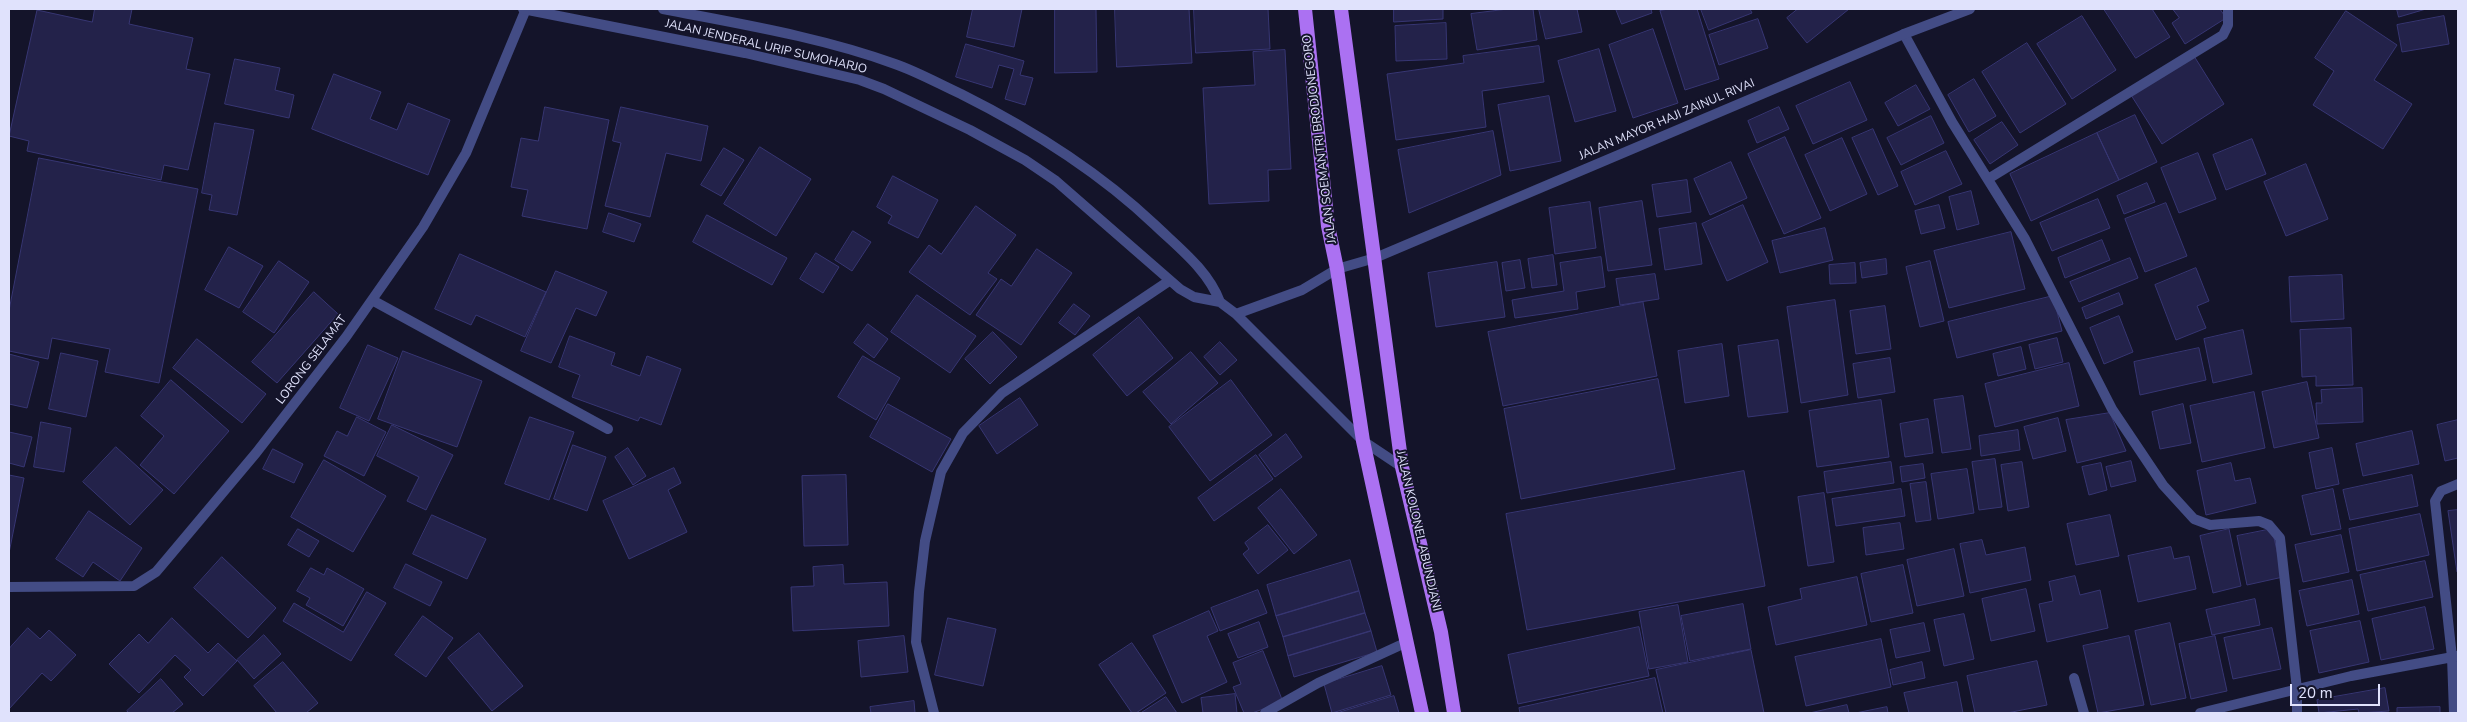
<!DOCTYPE html>
<html>
<head>
<meta charset="utf-8">
<style>
  body { margin:0 }
  #map { position:relative; width:2467px; height:722px; overflow:hidden; background:#14142a; font-family:"Nunito Sans",sans-serif }
  canvas { display:block }
  .frame { position:absolute; inset:0; border:10px solid #e0e2fc; pointer-events:none }
  .scale { position:absolute; left:2290px; top:684px; width:90px; height:22px; box-sizing:border-box; border:2px solid #e0e2fc; border-top:0; padding-left:6px; font-size:15px; line-height:18px; white-space:nowrap; color:#e0e2fc; -webkit-text-stroke:4px #14142a; paint-order:stroke }
</style>
</head>
<body>
<div id="map">
<canvas width="2467" height="722"></canvas>
<div class="frame"></div>
<div class="scale">20 m</div>
</div>
<script>
const g = document.querySelector('canvas').getContext('2d');
g.lineJoin = 'round';
function fill(path, color) { g.fillStyle = color; g.fill(path, 'evenodd'); }
function stroke(path, color, width, dash) { g.strokeStyle = color; g.lineWidth = width; g.lineCap = dash ? 'butt' : 'round'; g.setLineDash(dash || []); g.stroke(path); }
function write(font, color, halo, rows, align = 'center') {
  g.font = font + ' "Nunito Sans",sans-serif'; g.lineWidth = 4; g.setLineDash([]); g.textBaseline = 'middle'; g.strokeStyle = halo; g.fillStyle = color; for (const [text, x, y, turn = 0] of rows) {
    g.save(); g.translate(x, y); g.rotate((+turn || 0) * Math.PI / 180); g.textAlign = isNaN(turn) ? turn : align; if (halo) g.strokeText(text, 0, 0); g.fillText(text, 0, 0); g.restore();
  }
}
const building = new Path2D(`
  M95 9H132L129 24 193 38 186 69 210 74 188 170 164 165 161 180 27 151 29 141 9 136 37 10 92 22Z
  M973 9H1022L1014 47 967 37Z
  M1055 9H1096L1097 72 1055 73Z
  M1115 9H1189L1192 63 1117 67Z
  M1194 9H1268L1270 49 1196 53Z
  M1394 9H1443V19L1394 22Z
  M1508 9H1533L1537 40 1477 50 1471 14Z
  M1539 9H1577L1582 32 1546 39Z
  M1616 9H1651L1652 13 1622 24Z
  M1668 9H1697L1719 79 1685 90 1660 11Z
  M1701 9H1750L1752 13 1709 30Z
  M1798 9H1849L1807 43 1787 18Z
  M2104 9H2152L2170 37 2136 58Z
  M2173 9H2220L2226 18 2185 44 2172 23 2179 18Z
  M2397 9H2426L2399 17Z
  M2346 11 2397 45 2374 80 2412 104 2383 149 2313 105 2334 71 2315 58Z
  M2082 16 2116 70 2072 99 2037 44Z
  M2444 16 2449 44 2402 52 2397 25Z
  M1758 19 1768 48 1719 65 1709 35Z
  M1446 23 1447 59 1396 61 1395 26Z
  M1653 29 1678 103 1633 118 1609 45Z
  M2027 43 2066 104 2020 133 1982 72Z
  M966 44 1024 61 1020 75 1033 78 1025 105 1005 99 1014 69 999 65 992 88 956 77Z
  M1539 46 1544 82 1482 91 1486 127 1396 140 1387 74 1464 63 1463 56Z
  M1599 49 1616 111 1575 122 1558 61Z
  M1285 50 1291 169 1268 170 1269 201 1209 204 1203 88 1255 85 1253 52Z
  M2194 56 2224 104 2162 144 2131 95Z
  M235 59 280 68 275 90 294 95 289 118 225 104Z
  M334 74 381 92 370 119 397 130 408 103 450 120 428 175 312 129Z
  M1974 79 1996 116 1969 132 1948 95Z
  M1850 82 1867 120 1813 144 1796 106Z
  M1916 85 1930 109 1898 126 1885 103Z
  M1549 96 1561 161 1510 171 1498 105Z
  M545 107 609 120 587 229 522 216 528 190 511 187 521 138 538 141Z
  M621 107 708 126 701 161 666 153 650 217 605 206 621 143 613 141Z
  M1779 107 1789 129 1757 143 1748 121Z
  M2135 115 2157 162 2119 180 2097 133Z
  M1931 116 1944 143 1901 165 1887 138Z
  M2002 122 2018 145 1990 164 1974 140Z
  M215 123 254 130 237 215 209 210 212 195 202 193Z
  M1873 129 1898 186 1878 195 1852 138Z
  M1493 131 1501 175 1409 213 1398 150Z
  M2097 133 2119 180 2031 221 2010 174Z
  M1785 137 1821 218 1784 234 1748 154Z
  M1842 138 1867 194 1830 211 1805 155Z
  M2252 139 2266 174 2226 190 2213 155Z
  M760 147 811 179 776 236 724 204Z
  M724 148 744 160 721 196 701 185Z
  M1946 151 1962 184 1915 205 1901 172Z
  M2198 153 2216 199 2179 213 2161 168Z
  M39 158 198 189 159 383 105 372 110 349 52 338 48 359 9 351V311Z
  M1731 162 1747 198 1710 215 1694 179Z
  M2306 164 2328 219 2286 236 2264 182Z
  M893 176 938 200 918 238 888 223 892 216 877 207Z
  M1687 180 1691 212 1657 217 1652 185Z
  M2147 183 2155 202 2124 214 2117 196Z
  M1971 191 1979 224 1957 230 1949 197Z
  M2098 199 2110 228 2052 251 2040 223Z
  M1642 201 1652 265 1608 271 1599 208Z
  M1590 202 1596 248 1555 254 1549 208Z
  M2166 203 2187 256 2145 272 2125 219Z
  M1743 205 1768 262 1727 281 1702 224Z
  M1939 205 1945 228 1921 234 1915 211Z
  M976 206 1016 235 988 273 997 279 970 315 909 272 929 245 941 254Z
  M609 213 641 224 634 242 603 232Z
  M707 215 787 258 772 285 693 242Z
  M1696 223 1702 264 1665 270 1659 229Z
  M1825 228 1833 260 1780 273 1772 241Z
  M853 231 871 242 852 271 835 260Z
  M2011 232 2025 289 1949 308 1934 251Z
  M2102 240 2110 260 2065 278 2058 258Z
  M229 247 263 266 239 308 205 290Z
  M1037 249 1072 273 1021 345 976 315 1001 279 1011 286Z
  M816 253 839 267 823 293 800 279Z
  M460 254 546 292 525 337 476 315 471 325 435 309Z
  M1553 255 1557 285 1532 288 1528 259Z
  M1601 257 1605 287 1576 292 1578 309 1515 318 1512 300 1564 291 1560 263Z
  M2130 258 2138 278 2079 302 2070 282Z
  M1886 259 1887 274 1862 278 1860 263Z
  M1520 260 1525 288 1506 291 1502 263Z
  M279 261 309 282 274 333 243 312Z
  M1930 261 1944 321 1920 327 1906 267Z
  M1497 262 1505 317 1436 327 1428 273Z
  M1855 263 1856 283 1830 284 1829 265Z
  M2196 268 2209 301 2197 306 2206 328 2176 340 2155 285Z
  M556 271 607 292 596 316 576 308 551 363 521 351Z
  M1655 274 1659 299 1620 305 1616 279Z
  M2342 275 2344 319 2291 322 2289 277Z
  M314 292 338 314 277 383 252 362Z
  M2119 293 2123 304 2086 319 2082 308Z
  M917 295 976 336 950 373 891 332Z
  M2053 296 2062 331 1957 358 1948 322Z
  M1835 300 1848 395 1801 403 1787 307Z
  M1643 302 1657 376 1503 406 1488 332Z
  M1074 304 1090 316 1075 335 1059 323Z
  M1885 306 1891 349 1856 354 1850 311Z
  M2119 316 2133 352 2104 364 2090 328Z
  M1139 317 1173 358 1127 396 1093 355Z
  M868 324 888 339 874 358 854 343Z
  M2351 328 2353 385 2316 386V376L2302 377 2300 330Z
  M2243 330 2252 374 2213 383 2204 339Z
  M993 332 1017 357 990 384 965 359Z
  M570 336 615 353 611 365 640 376 647 356 681 369 661 425 640 417 638 421 572 397 580 375 559 367Z
  M2057 338 2063 362 2035 369 2029 345Z
  M197 339 266 394 242 423 173 368Z
  M1778 340 1788 412 1748 417 1738 346Z
  M1220 342 1237 360 1220 375 1204 357Z
  M1722 344 1729 396 1685 403 1678 351Z
  M368 345 398 358 369 421 340 408Z
  M2021 347 2026 369 1998 376 1993 354Z
  M2199 348 2206 380 2140 395 2134 362Z
  M403 351 482 381 457 447 378 419Z
  M1191 352 1218 383 1171 424 1143 392Z
  M61 353 98 361 86 417 49 409Z
  M9 354 39 362 27 408 9 404Z
  M863 356 900 378 876 420 838 397Z
  M1890 358 1895 392 1858 398 1853 364Z
  M2069 363 2079 406 1995 427 1985 384Z
  M1658 379 1675 469 1521 499 1504 409Z
  M171 380 229 431 174 494 140 465 164 436 141 416Z
  M1231 380 1272 435 1210 481 1169 427Z
  M2307 382 2319 438 2274 448 2262 392Z
  M2362 388 2363 422 2317 424 2316 403H2322L2321 390Z
  M2254 392 2265 448 2202 462 2190 406Z
  M1963 396 1971 449 1942 453 1934 400Z
  M1020 398 1038 425 997 454 979 426Z
  M1881 400 1889 457 1817 467 1809 411Z
  M888 404 951 439 932 472 870 437Z
  M2183 404 2191 443 2160 449 2152 412Z
  M2110 413 2126 451 2077 463 2066 420Z
  M357 417 386 432 364 476 324 456 337 431 347 436Z
  M530 417 574 432 549 500 505 484Z
  M2058 418 2066 451 2033 459 2024 427Z
  M1928 419 1933 453 1905 457 1900 424Z
  M2458 420V458L2445 461 2437 425Z
  M41 422 71 428 64 472 34 467Z
  M392 425 453 455 426 510 407 501 419 477 377 456Z
  M2018 430 2020 450 1981 456 1979 436Z
  M2412 431 2419 464 2363 476 2356 444Z
  M9 432 32 437 24 467 9 463Z
  M1286 434 1302 457 1275 477 1259 455Z
  M573 445 606 457 587 511 554 499Z
  M116 447 163 490 130 525 83 482Z
  M628 448 646 476 633 485 615 457Z
  M2332 448 2339 484 2316 489 2309 453Z
  M273 449 303 464 294 483 263 469Z
  M1256 455 1273 479 1214 521 1198 498Z
  M1995 459 2002 507 1979 510 1972 462Z
  M324 460 386 496 353 552 291 517Z
  M2131 461 2136 481 2111 487 2106 467Z
  M1891 462 1894 483 1827 493 1824 472Z
  M2022 462 2029 507 2008 511 2001 465Z
  M2101 463 2107 490 2089 495 2082 467Z
  M2231 463 2235 481 2250 478 2256 503 2206 515 2197 471Z
  M1923 464 1925 478 1902 482 1900 467Z
  M674 468 681 483 668 490 687 532 629 559 603 501Z
  M1967 469 1974 513 1938 519 1931 474Z
  M1744 471 1765 586 1527 630 1506 514Z
  M9 475 24 478 9 553Z
  M846 475 848 545 804 546 802 476Z
  M2412 475 2418 506 2350 520 2343 490Z
  M1926 482 1931 520 1916 522 1910 484Z
  M1281 489 1317 535 1294 554 1258 508Z
  M1901 489 1905 516 1836 526 1832 499Z
  M2333 489 2341 529 2311 535 2302 496Z
  M1824 493 1834 562 1808 566 1798 497Z
  M2458 510V572H2457L2448 511Z
  M89 511 142 548 120 581 93 562 83 577 56 559Z
  M2420 514 2429 555 2357 571 2349 529Z
  M432 515 486 539 467 579 413 554Z
  M2110 515 2119 556 2076 565 2067 524Z
  M1900 523 1904 549 1866 555 1863 528Z
  M1268 525 1288 550 1258 574 1243 554 1249 549 1245 543Z
  M298 529 319 541 309 557 288 545Z
  M2229 529 2241 586 2213 593 2200 536Z
  M2272 529 2283 577 2247 585 2237 536Z
  M2341 535 2349 572 2303 582 2295 545Z
  M1982 540 1986 555 2025 547 2031 580 1970 593 1960 544Z
  M2171 547 2174 559 2189 556 2196 589 2138 602 2128 556Z
  M1954 549 1964 596 1917 606 1907 560Z
  M222 557 276 608 248 638 194 588Z
  M1350 560 1359 591 1276 616 1267 585Z
  M2425 561 2433 597 2368 611 2360 575Z
  M406 564 442 582 430 606 394 588Z
  M843 565 844 584 887 582 889 626 793 631 791 587 814 586 813 567Z
  M1903 565 1913 613 1871 622 1861 574Z
  M311 568 324 575 327 568 364 589 343 626 306 605 310 598 297 591Z
  M2075 576 2080 595 2100 590 2108 628 2047 642 2039 604 2053 601 2049 582Z
  M1857 577 1867 625 1776 645 1768 607 1802 599 1800 589Z
  M2352 580 2359 614 2307 626 2299 591Z
  M2026 589 2035 631 1991 641 1982 599Z
  M1258 590 1267 613 1220 631 1211 608Z
  M1359 591 1365 613 1283 637 1276 616Z
  M367 592 386 603 351 661 283 621 294 603 343 632Z
  M2255 599 2260 625 2212 635 2206 610Z
  M1743 604 1751 649 1690 661 1681 616Z
  M1678 605 1688 662 1649 669 1639 612Z
  M2425 607 2434 649 2381 660 2372 619Z
  M1209 611 1218 631 1207 636 1227 682 1182 703 1153 636Z
  M1365 613 1371 631 1288 656 1283 637Z
  M1964 614 1974 659 1944 666 1934 620Z
  M423 616 453 638 426 677 395 655Z
  M172 618 208 653 218 643 237 661 203 696 184 677 191 670 175 655 139 693 109 664 139 634 148 643Z
  M948 618 996 629 983 686 935 675Z
  M2360 621 2369 662 2319 673 2310 631Z
  M1259 622 1268 647 1238 658 1228 634Z
  M1924 623 1930 651 1896 658 1890 630Z
  M2170 623 2186 698 2151 705 2135 631Z
  M1639 627 1649 676 1518 704 1508 655Z
  M28 628 40 639 49 630 76 655 51 681 42 673 9 709V649Z
  M2272 628 2281 669 2233 679 2224 638Z
  M1371 631 1377 652 1294 677 1288 656Z
  M479 633 523 686 492 711 448 658Z
  M264 635 281 654 254 679 237 660Z
  M904 636 908 672 861 677 858 641Z
  M2129 636 2144 705 2098 713 2083 646Z
  M2215 636 2227 691 2191 699 2179 644Z
  M1881 639 1891 687 1806 706 1795 657Z
  M1132 643 1166 693 1136 713H1132L1099 665Z
  M1751 650 1764 713H1666L1656 670Z
  M1263 651 1283 702 1252 713H1244L1233 687 1241 684 1233 663Z
  M2037 661 2047 705 2007 713H1975L1967 676Z
  M283 662 318 703 306 713H277L254 686Z
  M1922 662 1925 678 1893 685 1890 670Z
  M1382 666 1391 695 1332 713 1324 684Z
  M1655 678 1663 713H1520L1519 708Z
  M161 679 183 704 172 713H129L127 711Z
  M1957 682 1963 713H1909L1904 693Z
  M2385 688 2389 711 2359 713 2358 709 2319 713 2317 700Z
  M1235 694 1237 713H1203L1201 698Z
  M1394 696 1399 713H1337Z
  M1166 697 1177 713H1141Z
  M914 701 915 713H871L870 707Z
  M1847 705 1849 713H1810Z
  M1887 707 1888 713H1856Z
  M2440 707V713H2397V708Z`);
const minor = new Path2D(`
  M1904 34 1952 122 2025 239 2112 409 2163 485 2194 519 2210 525 2259 521 2269 525 2280 538 2297 689V713
  M1988 179 2223 35 2228 25V9
  M372 300 608 429
  M9 587 134 586 156 572 167 559 256 453 346 337 423 227 466 153 526 9
  M2074 678 2084 713
  M934 713 916 642 919 592 925 541 941 472 963 433 1002 393 1169 281
  M1265 713 1318 683 1405 643
  M2200 713 2351 676 2458 656
  M2454 713 2452 657 2435 501 2441 491 2458 484`);
const tertiary = new Path2D(`
  M523 9 745 53 860 80 884 89 970 130 1025 160 1056 181 1180 289 1194 297 1220 302
  M663 9C740 24 821 37 895 64 918 72 939 84 961 94 1031 129 1097 170 1155 225 1179 248 1208 270 1220 302
  M1220 302 1236 314 1363 441 1402 467
  M1236 314 1302 290 1337 269 1375 258 1904 34 1970 9`);
const primary = new Path2D(`
  M1305 9 1328 226 1337 269 1363 441 1422 713
  M1341 9 1402 467 1441 632 1454 713`);
const streetNames = [
  ["JALAN JENDERAL URIP SUMOHARJO",766,47,13],
  ["JALAN MAYOR HAJI ZAINUL RIVAI",1667,120,-23],
  ["JALAN SOEMANTRI BRODJONEGORO",1320,139,-97],
  ["LORONG SELAMAT",312,360,-53],
  ["JALAN KOLONEL ABUNDJANI",1418,531,77]
];
fill(building, '#23224a');
stroke(building, '#373673', 1);
stroke(minor, '#434c85', 10);
stroke(tertiary, '#434c85', 10);
stroke(primary, '#ab71f2', 14);
write('12px', '#e0e2fc', '#14142a', streetNames);
</script>
</body>
</html>
